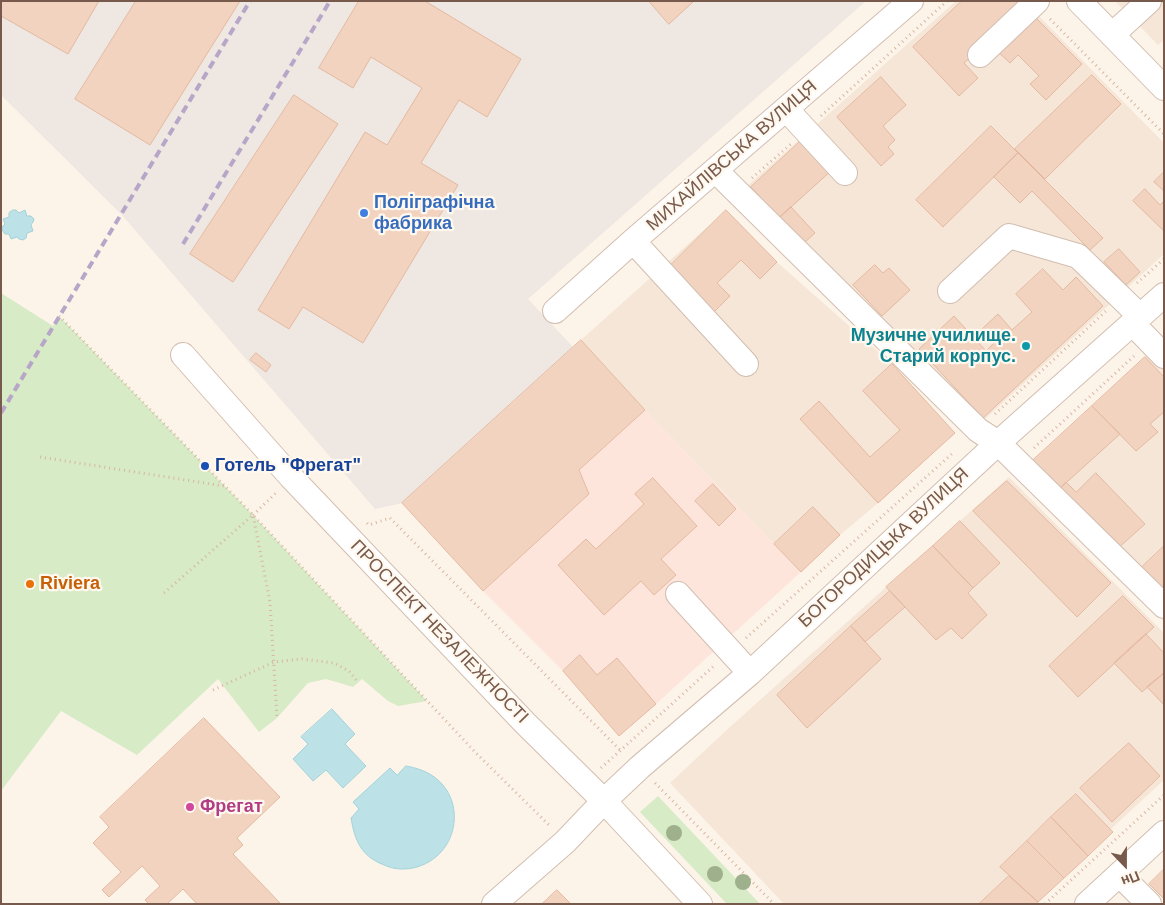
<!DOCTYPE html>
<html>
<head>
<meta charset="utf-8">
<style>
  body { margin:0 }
  #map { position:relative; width:1165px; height:905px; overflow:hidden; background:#fdf4e9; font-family:Arial,sans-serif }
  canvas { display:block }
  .frame { position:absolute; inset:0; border:2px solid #785a4c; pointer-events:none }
  .north { position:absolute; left:1100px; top:840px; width:50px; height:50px; -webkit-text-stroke:4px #fff8ef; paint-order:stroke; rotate:158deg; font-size:14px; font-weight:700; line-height:20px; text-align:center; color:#785a4c }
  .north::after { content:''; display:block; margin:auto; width:18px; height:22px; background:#785a4c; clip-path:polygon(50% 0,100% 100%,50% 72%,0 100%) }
</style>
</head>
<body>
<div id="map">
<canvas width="1165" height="905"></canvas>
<div class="frame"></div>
<div class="north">Пн</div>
</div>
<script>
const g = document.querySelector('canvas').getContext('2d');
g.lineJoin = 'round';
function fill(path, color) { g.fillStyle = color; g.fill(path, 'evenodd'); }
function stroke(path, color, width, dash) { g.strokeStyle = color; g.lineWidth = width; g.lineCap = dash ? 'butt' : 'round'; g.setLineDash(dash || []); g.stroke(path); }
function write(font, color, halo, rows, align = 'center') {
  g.font = font + ' Arial,sans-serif'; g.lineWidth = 4.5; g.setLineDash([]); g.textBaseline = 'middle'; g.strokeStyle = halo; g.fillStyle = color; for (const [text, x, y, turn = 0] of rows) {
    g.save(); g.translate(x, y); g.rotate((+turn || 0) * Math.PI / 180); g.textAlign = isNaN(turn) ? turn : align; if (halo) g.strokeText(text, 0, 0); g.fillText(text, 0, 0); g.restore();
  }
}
const residential = new Path2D(`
  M956 1H1024L1164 143V254L983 421 746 187Z
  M1115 1H1164V40L1158 45Z
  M726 210 777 262 892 364 955 433 878 503 840 535 801 572 645 410 581 340Z
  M1164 339V546L1141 568 1030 463Z
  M1009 477 1164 633V780L1030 904H784L670 783 731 726Z`);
const commercial = new Path2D(`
  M645 410 801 572 656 704 619 736 563 671 483 591 589 494 579 470Z`);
const industrial = new Path2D(`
  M1 1H866L528 299 573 347 402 503 375 509 122 215 1 95Z`);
const green = new Path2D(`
  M1 293 53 326 59 316 253 515 427 701 398 706 388 701 362 679 353 687 326 679 308 683 277 718 259 732 218 679 137 755 61 711 1 791Z
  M658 796 760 904H727L640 812Z`);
const water = new Path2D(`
  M13 210H16L19 213 25 210 27 216H31L34 219 33 222 31 225 33 231 27 233 26 238 23 240 19 239 17 237 11 239 9 234H5L2 230V227L5 224 3 219 9 217V213Z
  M332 709 355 734 345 744 366 766 343 788 326 770 313 781 293 759 308 744 301 737Z
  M406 766C411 767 416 768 421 770 468 787 464 853 417 867 406 870 395 870 384 865 361 856 355 841 351 818L359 809 353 802 390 768 397 775Z`);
const building = new Path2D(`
  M1 1H99L68 54 1 16Z
  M136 1H240L150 145 75 99Z
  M359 1H425L521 59 487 117 459 100 421 163 458 185 363 343 303 307 289 329 258 310 365 132 387 145 422 88 371 57 353 88 319 68Z
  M649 1H694L669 24Z
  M962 1H1020L1025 6 964 63 978 78 959 96 913 47Z
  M1032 14 1082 64 1046 100 1030 84 1039 76 1018 55 1010 63 996 50Z
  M1092 75 1121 104 1045 179 1015 149Z
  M881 77 906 105 883 126 895 140 888 147 894 154 881 166 837 117Z
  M294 95 338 124 233 282 190 254Z
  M991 126 1018 153 943 227 916 200Z
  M804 138 833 169 779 218 751 187Z
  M1018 153 1103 238 1090 250 1032 191 1020 203 994 177Z
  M1164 172V191L1154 182Z
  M1145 189 1160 205 1164 201V231L1133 201Z
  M791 207 815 233 803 244 779 218Z
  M726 210 777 262 760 279 741 260 717 283 730 296 711 315 665 271Z
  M1119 249 1140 272 1126 285 1104 262Z
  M875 265 883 273 889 268 910 290 882 316 853 285Z
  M1043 269 1063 290 1076 277 1103 306 983 418 919 349 954 316 986 351 994 343 982 329 998 314 1012 330 1032 312 1016 294Z
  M581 340 645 410 579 470 589 494 483 591 402 503Z
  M256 353 271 365 266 372 250 360Z
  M1145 357 1164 377V412L1150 424 1158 432 1136 451 1092 406Z
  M892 364 955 433 878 503 800 419 819 401 870 457 900 430 863 391Z
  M1092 406 1120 434 1057 491 1030 463Z
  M1096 473 1145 524 1116 550 1057 491 1066 482 1076 492Z
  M653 478 697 526 661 559 676 575 654 595 641 581 604 615 558 565 586 539 596 549 644 504 635 494Z
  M1007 481 1111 583 1077 617 973 511Z
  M713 484 736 509 719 526 695 501Z
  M813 507 840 535 801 572 774 544Z
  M960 521 1000 563 973 588 933 546Z
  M933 546 973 588 968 593 987 615 962 639 951 628 936 640 886 587Z
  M1164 546V592L1141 568Z
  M890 591 905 607 865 642 851 626Z
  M1123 596 1154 627 1078 697 1049 666Z
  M851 626 881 659 807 728 777 695Z
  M1146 634 1164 653V673L1142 692 1114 663Z
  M580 655 597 675 617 658 656 704 619 736 563 671Z
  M1164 673V705L1147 687Z
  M204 718 280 797 237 838 243 845 233 854 281 904H197L183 889 167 904H149L145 900 160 886 142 866 109 897 102 890 121 872 93 843 109 827 100 817Z
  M1129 743 1160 776 1112 822 1080 788Z
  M1076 794 1113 832 1088 856 1051 817Z
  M1051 817 1088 856 1064 878 1027 841Z
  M1027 841 1064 878 1038 902 1000 867Z
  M1164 869V899L1149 884Z
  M1009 876 1038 902 1036 904H979Z
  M557 890 571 904H542Z`);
const path = new Path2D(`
  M1050 19 1164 134
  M821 116 947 1
  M752 178 791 144
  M1137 283 1164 259
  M59 316 253 515 475 752 551 827
  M995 414 1106 311
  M1034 448 1134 356
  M40 457 224 486
  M253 515 276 493
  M367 523 369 525 390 518 621 751
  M164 593 253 515 270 602 277 718
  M746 638 954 452
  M213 690 274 662 302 659 334 663 349 671 358 682
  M601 768 715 665
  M655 783 774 904
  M1045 904 1164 795`);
const minor = new Path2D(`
  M1079 1 1164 88
  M1112 35 1149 1
  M980 55 1037 1
  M786 109 845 173
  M715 170 978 430 998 443 1164 606
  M633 241 746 364
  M950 291 1009 236 1078 256 1140 316
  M555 311 633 241 911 1
  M1132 323 1164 356
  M183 355 291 477 525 723 604 801 700 904
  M678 594 750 673
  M1120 875 1149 904
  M494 904 565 842 604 801 640 767 750 673 998 443 1164 295
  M1087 904 1164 833`);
const rail = new Path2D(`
  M183 244 330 1
  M1 413 250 1`);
const trees = [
  [674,833],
  [715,874],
  [743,882]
];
const markers = [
  [364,213,5,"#3f7fe0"],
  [1026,346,5,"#0f9aa8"],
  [205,466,5,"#1a4fb4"],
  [30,584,5,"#e8710a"],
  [190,807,5,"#d1479c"]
];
const streetNames = [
  ["МИХАЙЛІВСЬКА ВУЛИЦЯ",732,156,-41],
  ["БОГОРОДИЦЬКА ВУЛИЦЯ",884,548,-43],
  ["ПРОСПЕКТ НЕЗАЛЕЖНОСТІ",439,632,46]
];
const shopNames = [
  ["Поліграфічна",374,203],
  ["фабрика",374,224]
];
const cultureNames = [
  ["Музичне училище.",1016,336],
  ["Старий корпус.",1016,357]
];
const transitNames = [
  ["Готель \"Фрегат\"",215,466]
];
const foodNames = [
  ["Riviera",40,584]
];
const hotelNames = [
  ["Фрегат",200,807]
];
fill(residential, '#f5e6d7');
fill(commercial, '#fde5dc');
fill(industrial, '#eee7e2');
fill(green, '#d6ebc6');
fill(water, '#bce2e7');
stroke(water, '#a2d2d9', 1);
fill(building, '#f2d3c0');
stroke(building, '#e5b9a0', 1);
stroke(minor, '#d2beb0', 26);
stroke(path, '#d8b6a2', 3, [1, 4]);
stroke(minor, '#fff', 24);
stroke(rail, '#b7a6c8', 4, [8, 5]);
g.fillStyle = '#9fb08d';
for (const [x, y] of trees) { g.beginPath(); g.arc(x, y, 8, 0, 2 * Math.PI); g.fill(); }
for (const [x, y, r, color] of markers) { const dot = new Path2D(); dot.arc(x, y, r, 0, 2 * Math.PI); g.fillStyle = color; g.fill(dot); stroke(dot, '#fff8ef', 2); }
write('18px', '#785a4c', '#fff8ef', streetNames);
write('bold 18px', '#366cbe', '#fff8ef', shopNames, 'left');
write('bold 18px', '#0d838f', '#fff8ef', cultureNames, 'right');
write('bold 18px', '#164399', '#fff8ef', transitNames, 'left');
write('bold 18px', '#c56008', '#fff8ef', foodNames, 'left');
write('bold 18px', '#b23c85', '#fff8ef', hotelNames, 'left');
</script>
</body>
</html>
